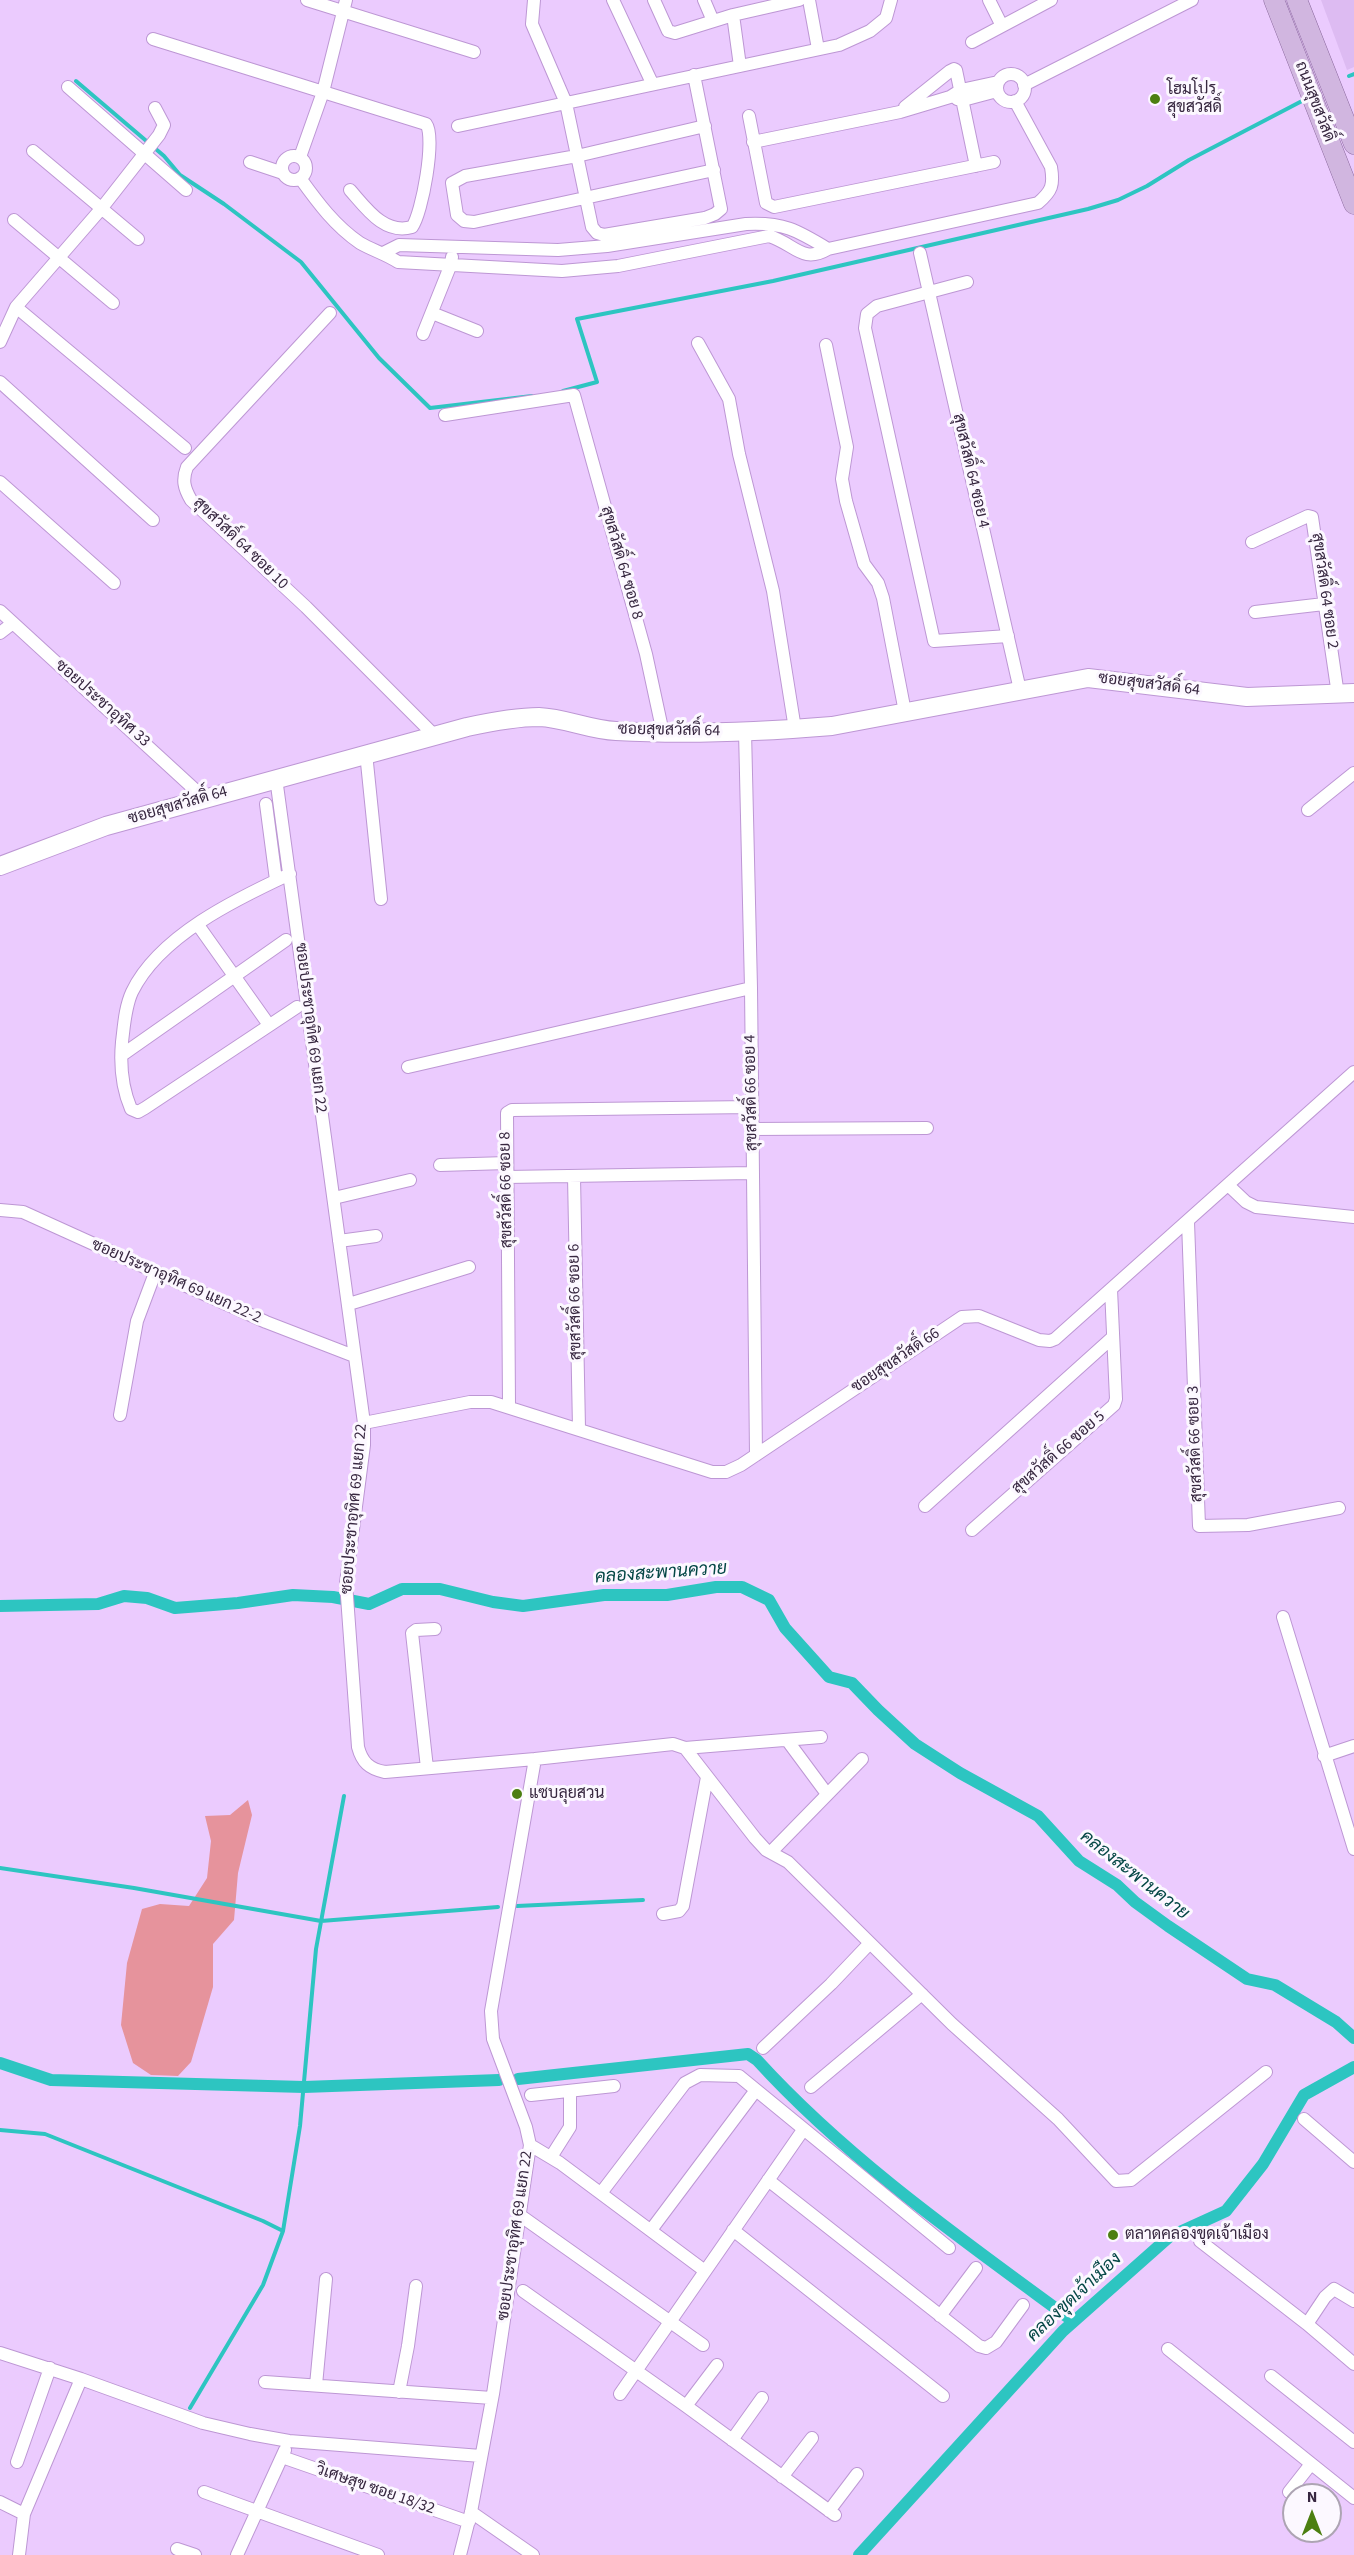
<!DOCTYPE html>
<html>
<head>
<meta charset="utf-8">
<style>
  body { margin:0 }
  #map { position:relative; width:1354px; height:2555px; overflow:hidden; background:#ebcbfe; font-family:"Source Sans 3",sans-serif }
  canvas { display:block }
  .north { position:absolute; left:1282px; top:2483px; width:60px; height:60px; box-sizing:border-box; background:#fcf8ff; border:2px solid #ada4b3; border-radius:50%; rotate:0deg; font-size:16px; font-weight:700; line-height:24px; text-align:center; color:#372740 }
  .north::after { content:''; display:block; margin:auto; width:21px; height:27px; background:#4c7f11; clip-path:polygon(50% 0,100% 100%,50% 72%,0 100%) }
</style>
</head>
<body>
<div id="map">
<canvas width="1354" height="2555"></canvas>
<div class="north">N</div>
</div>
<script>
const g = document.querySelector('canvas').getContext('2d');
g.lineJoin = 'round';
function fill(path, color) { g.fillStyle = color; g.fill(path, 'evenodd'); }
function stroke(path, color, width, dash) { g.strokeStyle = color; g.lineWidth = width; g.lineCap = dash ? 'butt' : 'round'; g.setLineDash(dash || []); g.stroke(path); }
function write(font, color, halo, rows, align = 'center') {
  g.font = font + ' "Source Sans 3",Sarabun,sans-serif'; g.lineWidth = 6; g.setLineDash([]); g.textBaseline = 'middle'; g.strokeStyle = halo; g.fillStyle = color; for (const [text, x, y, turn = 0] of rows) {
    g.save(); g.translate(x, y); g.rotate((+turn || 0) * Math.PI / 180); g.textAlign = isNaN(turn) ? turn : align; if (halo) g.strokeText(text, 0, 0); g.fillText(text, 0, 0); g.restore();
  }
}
const built = new Path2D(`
  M1321 0H1354V67L1347 70Z`);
const green = new Path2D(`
  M248 1800 252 1815 238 1873 234 1920 213 1944V1987L191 2062 178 2076 151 2075 133 2063 121 2025 127 1963 142 1909 160 1904 189 1906 207 1878 211 1841 205 1816 230 1815Z`);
const stream = new Path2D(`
  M1349 76 1354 74
  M76 81 164 156 180 175 224 204 301 262 379 358 430 408 532 396
  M563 391 597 382 577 319 773 281 1088 209 1118 200 1147 186 1189 160 1302 101
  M0 1868 134 1888 321 1921 498 1907
  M517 1906 643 1900
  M0 2130 45 2134 263 2221 283 2231
  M190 2408 263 2285 283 2231 300 2126 316 1949 344 1796`);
const canal = new Path2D(`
  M0 1606 98 1604 124 1596 147 1598 175 1608 238 1603 293 1595 333 1597 369 1604 402 1589H440L493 1602 523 1606 604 1595H667L716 1587H742L769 1600 785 1628 829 1677 852 1683 878 1710 915 1744 960 1773 1038 1816 1079 1861 1117 1885 1135 1902 1168 1926 1247 1979 1275 1985 1336 2022 1354 2038
  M0 2063 51 2080 304 2087 499 2080
  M518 2079 748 2054 757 2060C848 2160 964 2241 1073 2321
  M859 2555 1063 2331 1169 2237 1226 2211 1263 2164 1304 2095 1354 2067`);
const street = new Path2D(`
  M307 0 474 52
  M534 0 532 24 566 103 592 227 597 233 604 235 705 218 715 214 721 209 694 75
  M613 0 652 83
  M654 0 668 31 675 33 733 15 740 66
  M704 0 713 21
  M809 0 818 49
  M989 0 1002 26
  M733 15 799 0
  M153 39 426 124C436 137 422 214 412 227 384 235 366 208 350 190
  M972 42 1051 0
  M997 88a14 14 0 1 1 28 0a14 14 0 1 1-28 0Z
  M1024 85 1192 0
  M68 87 186 190
  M957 99 963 100 997 91
  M905 107 950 71 954 69 956 70 976 166
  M749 116 766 203 774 207 994 162
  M458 126 839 45 870 31 886 18 891 0
  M705 126 577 156 465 176 452 183 457 215 464 221 474 222 714 170
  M753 142 900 112 950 97 961 90 998 82
  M33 151 138 239
  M282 168a12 12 0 1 1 24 0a12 12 0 1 1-24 0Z
  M300 157 323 92 346 0
  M250 162 283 173
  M300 178C318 203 335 226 360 243 372 250 386 254 398 262L562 271 618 266 769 236C795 244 802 264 828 249L1038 203C1052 191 1054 185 1051 167L1015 101
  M14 220 113 303
  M383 253 399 245 558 250 607 246 746 224C783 222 797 230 828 249
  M920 253 1020 690
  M967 282 877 306 867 314 865 328 934 641 1008 636
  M16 307 185 448
  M330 313 187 467C182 480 184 488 191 500L306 607 436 737
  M432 313 477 331
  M423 334 451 264 452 257
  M0 342 16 307 101 209 159 135 164 125 155 108
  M698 343 729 399 739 454 773 591 795 729
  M826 345 847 447 842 479 846 501 864 564 878 583 883 598 905 712
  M0 382 153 520
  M445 415 574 395 646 654 663 733
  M0 482 114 583
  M1252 542 1308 516 1312 517 1338 695
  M0 611 204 798
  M1255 612 1324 604
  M0 633 13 623
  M745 731 751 988 756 1455
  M366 753 381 899
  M276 778 364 1423V1445L346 1583 358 1747C362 1762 369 1769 385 1772L535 1759 491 2011 493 2039 526 2127 530 2145 493 2394 471 2512 460 2555
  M266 804 276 880
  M1308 810 1354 773
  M290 874C236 899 159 936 132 992 125 1007 124 1026 122 1042 120 1064 122 1088 131 1109L138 1112 145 1108 297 1007
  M198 925 269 1025
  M122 1055 286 940
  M408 1067 751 988
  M752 1129 927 1128
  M440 1165 507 1163
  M507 1177 752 1173
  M574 1177 579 1428
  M1228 1185 1246 1202 1256 1207 1354 1217
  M334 1198 410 1180
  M0 1210 23 1212 266 1322 354 1356
  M1188 1222 1199 1526 1248 1525 1339 1508
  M339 1241 376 1236
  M349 1304 469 1267
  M509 1405 507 1113 512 1110 751 1107
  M120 1415 137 1321 155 1273
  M364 1423 470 1402H491L712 1472H726L741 1465 962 1317 979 1316 1039 1340 1050 1341 1055 1339 1354 1072
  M925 1506 1113 1337
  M972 1530 1114 1405 1116 1399 1111 1289
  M1283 1617 1354 1849
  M787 1740 827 1794
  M685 1748 821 1737
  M1324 1756 1354 1746
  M535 1759 673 1744 685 1748 755 1838 766 1850 788 1862 952 2024 1058 2119 1116 2181 1131 2180 1266 2072
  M427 1768 412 1633 416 1630 435 1629
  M771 1852 862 1759
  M663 1914 679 1911 683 1906 707 1777
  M763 2048 831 1984 870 1943
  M811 2087 922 1994
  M531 2095 614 2086
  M1304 2119 1354 2162
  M530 2145 560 2163 705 2271
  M551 2157 570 2127V2091
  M768 2180 979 2346 986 2348 996 2342 1023 2305
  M601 2193 685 2083 700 2075 739 2076 949 2248
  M521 2216 703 2345
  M651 2230 756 2090
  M733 2230 943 2396
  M1200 2241 1307 2324 1354 2364
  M523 2291 686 2406 835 2515
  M940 2316 976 2268
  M1307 2324 1325 2297 1334 2289 1354 2301
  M1168 2349 1354 2498
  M0 2353 81 2379 203 2423 250 2434 289 2441 481 2456
  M1271 2376 1354 2442
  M265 2382 492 2398
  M316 2385 326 2279
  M399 2392 408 2346 416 2286
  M620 2394 803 2130
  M686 2406 717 2365
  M732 2440 762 2398
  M282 2457 469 2522
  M17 2462 50 2368
  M782 2477 812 2438
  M204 2492 378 2555
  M1289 2492 1311 2464
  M0 2502 24 2514
  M829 2511 857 2474
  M471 2512 533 2555
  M177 2549 195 2555
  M19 2555 24 2514 81 2379
  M237 2555 285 2450`);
const secondary = new Path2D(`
  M0 866 106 826 467 727C490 722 515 717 539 717 565 718 590 730 616 731 688 735 760 732 832 726L1088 678 1247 697 1354 693`);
const primary = new Path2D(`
  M1274 0 1354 204
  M1297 0 1354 144`);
const markers = [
  [1155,99,6,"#4c7f11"],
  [517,1794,6,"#4c7f11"],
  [1113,2235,6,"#4c7f11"]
];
const poiNames = [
  ["โฮมโปร",1167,90],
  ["สุขสวัสดิ์",1167,108],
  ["แซบลุยสวน",529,1794],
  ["ตลาดคลองขุดเจ้าเมือง",1125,2235]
];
const streetNames = [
  ["ถนนสุขสวัสดิ์",1314,102,69],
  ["สุขสวัสดิ์ 64 ซอย 4",970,471,77],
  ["สุขสวัสดิ์ 64 ซอย 10",240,544,44],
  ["สุขสวัสดิ์ 64 ซอย 8",621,563,74],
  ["สุขสวัสดิ์ 64 ซอย 2",1324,591,82],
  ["ซอยสุขสวัสดิ์ 64",1149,685,7],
  ["ซอยประชาอุทิศ 33",102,704,42],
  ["ซอยสุขสวัสดิ์ 64",669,731,1],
  ["ซอยสุขสวัสดิ์ 64",178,806,-16],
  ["ซอยประชาอุทิศ 69 แยก 22",310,1028,83],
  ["สุขสวัสดิ์ 66 ซอย 4",752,1093,-91],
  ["สุขสวัสดิ์ 66 ซอย 8",507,1190,-91],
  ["ซอยประชาอุทิศ 69 แยก 22-2",176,1282,24],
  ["สุขสวัสดิ์ 66 ซอย 6",576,1302,-91],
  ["ซอยสุขสวัสดิ์ 66",896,1361,-34],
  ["สุขสวัสดิ์ 66 ซอย 3",1196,1444,-92],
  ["สุขสวัสดิ์ 66 ซอย 5",1059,1453,-41],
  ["ซอยประชาอุทิศ 69 แยก 22",355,1509,-85],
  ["ซอยประชาอุทิศ 69 แยก 22",516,2236,-82],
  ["วิเศษสุข ซอย 18/32",375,2490,19]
];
const waterNames = [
  ["คลองสะพานควาย",661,1574,-4],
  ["คลองสะพานควาย",1134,1876,38],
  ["คลองขุดเจ้าเมือง",1075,2298,-43]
];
fill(built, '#ddbbf2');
fill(green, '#e6939c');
stroke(stream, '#2dc5c1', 4);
stroke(canal, '#2dc5c1', 12);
stroke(street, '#bd97d4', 14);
stroke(secondary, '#bd97d4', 20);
stroke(primary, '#87659a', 21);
stroke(street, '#fff', 12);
stroke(secondary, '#fff', 18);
stroke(primary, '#d1b6e0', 20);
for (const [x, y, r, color] of markers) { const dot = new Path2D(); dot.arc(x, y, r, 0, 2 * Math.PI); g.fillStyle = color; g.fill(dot); stroke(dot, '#fcf8ff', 2); }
write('16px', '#372740', '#fcf8ff', poiNames, 'left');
write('16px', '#372740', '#fcf8ff', streetNames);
write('italic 18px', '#054746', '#fcf8ff', waterNames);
</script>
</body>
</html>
